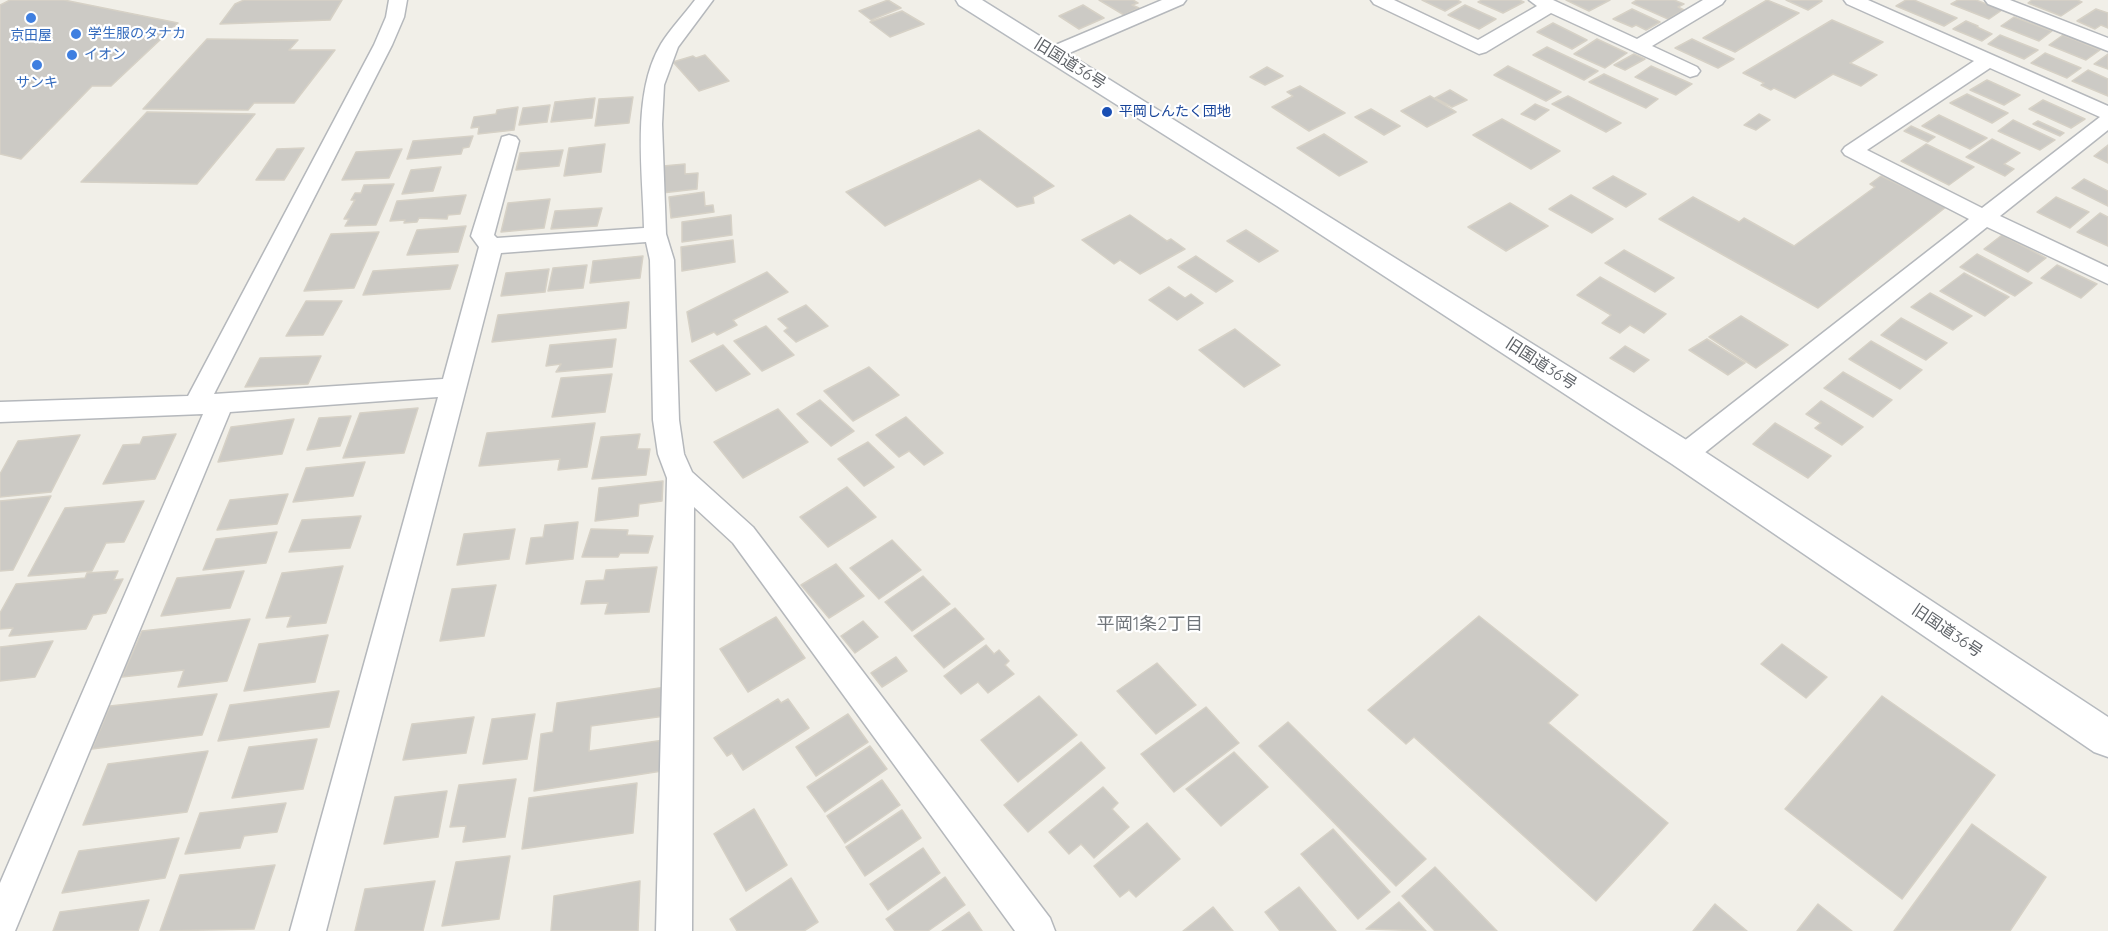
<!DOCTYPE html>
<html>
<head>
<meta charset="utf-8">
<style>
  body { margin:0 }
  canvas { display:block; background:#f1efe8 }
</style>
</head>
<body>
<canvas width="2108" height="931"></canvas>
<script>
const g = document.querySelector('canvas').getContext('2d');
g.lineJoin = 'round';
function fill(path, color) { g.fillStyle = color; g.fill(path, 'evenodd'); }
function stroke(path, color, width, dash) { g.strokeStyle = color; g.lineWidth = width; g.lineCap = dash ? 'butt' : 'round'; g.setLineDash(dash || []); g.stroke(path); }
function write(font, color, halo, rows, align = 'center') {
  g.font = font + ' Quicksand,"Noto Sans JP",sans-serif'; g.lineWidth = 4.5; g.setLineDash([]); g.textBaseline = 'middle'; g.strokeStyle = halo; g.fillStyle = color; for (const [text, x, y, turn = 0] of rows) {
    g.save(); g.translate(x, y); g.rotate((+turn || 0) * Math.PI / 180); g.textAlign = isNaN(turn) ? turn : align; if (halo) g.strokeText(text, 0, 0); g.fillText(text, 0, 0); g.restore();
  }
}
const building = new Path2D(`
  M10 0H64L178 23 111 86H92L21 159 0 154V5Z
  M244 0H342L330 20 220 24 235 4Z
  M888 0 901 8 871 20 859 11Z
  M1099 0H1133L1138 3 1132 5 1139 8 1124 15Z
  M1422 0H1457L1461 2 1445 11Z
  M1482 0H1519L1524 2 1503 13 1478 2Z
  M1566 0H1610L1589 11Z
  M1637 0H1674L1684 4 1678 7 1684 10 1668 19 1632 3Z
  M1767 0 1799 13 1735 52 1703 38Z
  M1786 0H1819L1822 1 1808 10Z
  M1906 0H1914L1957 18 1944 26 1896 6Z
  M1958 0H1976L2002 10 1989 19 1951 4Z
  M2032 0H2077L2082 2 2061 16 2028 3Z
  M1083 5 1104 18 1079 29 1059 16Z
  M1465 5 1496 19 1479 29 1448 15Z
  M1632 9 1660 22 1646 30 1636 25 1632 27 1613 19Z
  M2096 9 2108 13V28L2101 25 2095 29 2077 21Z
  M902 11 924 24 890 37 870 22Z
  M2014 17 2052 31 2039 41 2001 26Z
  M1832 20 1883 42 1850 63 1877 75 1861 86 1833 74 1795 98 1774 88 1771 90 1761 85 1764 83 1743 73Z
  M1966 21 1978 26 1977 27 1992 34 1982 41 1953 29Z
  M1553 23 1587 40 1572 49 1537 32Z
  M2000 35 2038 50 2024 59 1988 44Z
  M2063 35 2100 50 2086 60 2049 45Z
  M207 39 298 40 289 50H335L294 103H254L248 110 143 109Z
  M1597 39 1627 53 1605 68 1574 54Z
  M1692 39 1734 59 1718 68 1675 48Z
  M1547 47 1598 71 1584 80 1533 55Z
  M2045 53 2081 68 2067 78 2031 63Z
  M1634 54 1645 59 1625 70 1614 65Z
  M2108 54V69L2094 64Z
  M705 55 729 81 699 91 673 62 693 56 696 58Z
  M1508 66 1561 92 1546 101 1494 75Z
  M1651 66 1692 84 1676 95 1635 77Z
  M1267 67 1283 76 1265 85 1250 77Z
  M2088 70 2108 79V96L2072 81Z
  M1604 74 1658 99 1646 108 1589 82Z
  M1987 80 2020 95 2004 105 1970 90Z
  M1300 86 1345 113 1309 131 1272 107 1293 96 1287 92Z
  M1450 90 1467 100 1452 107 1435 98Z
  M1967 94 2008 113 1992 123 1950 103Z
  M1430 96 1456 112 1427 127 1401 111Z
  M1568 96 1621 123 1606 132 1552 104Z
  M633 97 629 123 595 126 599 99Z
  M595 98 592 118 551 122 555 102Z
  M2043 100 2085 119 2071 128 2029 109Z
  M1535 104 1549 110 1535 120 1521 114Z
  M550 105 547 122 519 125 523 108Z
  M518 107 514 130 478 134 479 127 471 128 474 117 496 114 497 110Z
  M1371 109 1400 126 1384 135 1355 117Z
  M147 112 255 114 197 184 81 182Z
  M1759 114 1770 120 1756 130 1744 125Z
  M1939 115 1987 138 1970 149 1922 126Z
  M1502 119 1560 151 1531 169 1473 135Z
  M2013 120 2055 140 2040 150 1998 131Z
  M2038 121 2064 133 2060 136 2033 124Z
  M1911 126 1935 137 1928 142 1904 131Z
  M979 130 1054 186 1033 197 1034 203 1017 207 980 179 885 226 846 192Z
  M1324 134 1367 162 1339 176 1297 148Z
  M473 136 469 147 463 148 461 154 407 159 413 141Z
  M1992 139 2020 153 2004 164 2014 169 2005 176 1966 157Z
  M605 144 601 172 564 176 569 148Z
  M1926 144 1974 167 1949 185 1901 161Z
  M2108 145V163L2094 156Z
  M304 148 284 180H256L277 149Z
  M402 149 389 178 342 180 356 152Z
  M563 150 559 166 516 170 520 153Z
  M685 164V174L698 173 697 189 662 193 663 166Z
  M441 167 433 191 402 194 411 170Z
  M1613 176 1646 194 1626 207 1593 188Z
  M1881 176 1946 207 1818 308 1659 219 1693 197 1739 222 1744 218 1794 246 1875 187 1870 184Z
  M2084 179 2108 191V206L2072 188Z
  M394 184 376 225 345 226 349 219H344L355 200H351L355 193H361L364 185Z
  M704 192 705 206 713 205 714 212 671 218 669 197Z
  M466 195 460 214 448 215 447 219 419 218 417 222 404 223 405 220 390 221 397 201Z
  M1571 195 1613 219 1592 233 1549 209Z
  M2056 197 2089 212 2070 228 2037 212Z
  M550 199 544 228 501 232 508 203Z
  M1510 203 1548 226 1506 251 1468 227Z
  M602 208 597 226 551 229 555 211Z
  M2100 213 2108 217V246L2077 232Z
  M731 215 732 235 682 242V222Z
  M1130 215 1167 241 1171 239 1185 249 1140 274 1120 260 1114 264 1082 240Z
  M466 226 458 252 407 255 417 230Z
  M1246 230 1278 251 1259 262 1227 241Z
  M379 232 354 288 304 291 331 234Z
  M2002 235 2046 258 2028 272 1984 249Z
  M733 240 735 262 682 271 681 247Z
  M1624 250 1674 278 1655 292 1605 263Z
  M1977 254 2032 283 2015 296 1960 267Z
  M643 256 640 278 590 283 593 261Z
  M1196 256 1233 281 1216 292 1178 267Z
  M458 265 450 289 363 295 373 271Z
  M587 265 583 288 548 291 553 268Z
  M2057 265 2097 284 2081 298 2041 278Z
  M549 269 545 292 501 296 506 273Z
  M767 272 788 292 733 320 737 325 717 335 714 332 692 342 687 312Z
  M1964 273 2009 297 1985 316 1940 291Z
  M1600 277 1666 314 1644 333 1630 325 1620 333 1602 323 1611 315 1577 295Z
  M1169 287 1185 298 1191 294 1203 303 1177 320 1149 300Z
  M1930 293 1972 316 1953 330 1911 307Z
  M306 301H342L323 335 286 336Z
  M629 302 626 328 492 342 498 315Z
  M806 305 828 326 796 342 784 331 788 328 778 319Z
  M1741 316 1788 345 1756 368 1709 337Z
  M1901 318 1947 343 1926 360 1881 335Z
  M766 326 794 355 762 371 734 341Z
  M1235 329 1280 365 1244 387 1199 350Z
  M616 339 612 367 556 372 561 364 546 366 550 345Z
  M1707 339 1745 363 1728 375 1689 350Z
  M1871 341 1922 370 1900 389 1849 359Z
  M723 345 750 374 716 391 690 361Z
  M1625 346 1649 360 1634 372 1610 358Z
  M321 356 308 384 245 387 260 358Z
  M869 367 899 395 853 421 824 391Z
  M1843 372 1892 400 1873 417 1824 388Z
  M612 374 605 412 552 417 561 378Z
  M820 400 854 431 831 446 797 414Z
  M1821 401 1863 427 1842 445 1815 428 1821 423 1806 414Z
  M418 408 404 453 343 458 360 413Z
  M778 409 808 442 743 478 714 442Z
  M351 416 340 446 307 450 319 418Z
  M906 417 943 453 924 465 909 451 899 457 876 435Z
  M294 419 282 454 218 462 231 427Z
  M595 423 587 467 558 470 560 459 479 466 487 433Z
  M1775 423 1831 456 1808 478 1753 444Z
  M176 434 155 479 103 484 123 445 140 444 143 437Z
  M640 434 637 449H650L646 475 592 479 601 437Z
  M80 435 51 492 0 497V474L18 441Z
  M868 442 894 467 864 486 838 459Z
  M365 462 353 496 293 502 306 468Z
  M663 481 662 501 639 504 638 516 595 521 599 488Z
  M847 487 876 517 828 547 800 517Z
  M288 494 277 524 217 530 230 500Z
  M51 496 13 570 0 571V501Z
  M144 501 124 542 106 543 92 571 28 576 65 508Z
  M361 516 350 548 289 552 302 520Z
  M578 522 573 559 526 564 531 538 543 537 545 525Z
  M515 529 509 559 457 565 464 534Z
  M591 529 628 530 627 535 653 536 648 553H620L618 557H582Z
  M277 532 266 563 203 570 216 539Z
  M892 540 921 570 879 599 850 568Z
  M836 564 864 596 829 618 801 585Z
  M343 566 326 623 287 627 291 616 266 618 282 573Z
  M657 567 649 612 605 614 608 603 581 604 586 581 604 580 606 570Z
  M118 571 114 580 123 579 106 613 93 615 86 629 9 636 13 628 0 629V613L16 584 85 578 87 573Z
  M244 571 230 608 161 616 177 578Z
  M923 576 950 604 912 631 885 602Z
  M496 585 484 636 440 641 452 589Z
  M955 608 984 639 944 668 914 636Z
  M1479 616 1578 695 1548 723 1668 823 1596 901 1414 737 1406 744 1368 710Z
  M776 617 805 658 748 692 720 649Z
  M250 619 227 681 178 687 184 670 122 677 142 631Z
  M863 621 878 637 855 653 841 636Z
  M328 635 315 682 244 691 259 644Z
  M53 641 35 677 0 681V647Z
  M1782 644 1827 677 1806 698 1761 664Z
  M986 645 994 654 999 650 1009 661 1005 665 1014 674 988 693 978 682 961 694 944 676Z
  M896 657 907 671 882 687 871 673Z
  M1157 663 1196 705 1156 734 1117 691Z
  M666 687 665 716 591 726 589 751 664 740 662 771 534 791 541 734 553 732 557 703Z
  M339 691 329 727 218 741 230 705Z
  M217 694 202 735 92 749 110 706Z
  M1039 696 1077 735 1018 782 981 740Z
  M1882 696 1995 775 1902 899 1785 809Z
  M778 699 781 703 788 699 809 728 743 770 732 753 727 756 714 738Z
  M1206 707 1239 743 1174 792 1141 754Z
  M535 714 527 759 483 764 492 719Z
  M848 714 868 742 816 776 796 747Z
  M474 717 466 753 403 760 412 724Z
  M1288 722 1426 859 1396 886 1259 746Z
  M317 739 303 789 232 798 249 747Z
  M1081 742 1105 768 1028 832 1004 805Z
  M870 746 887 769 825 812 807 787Z
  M208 751 187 812 83 825 108 764Z
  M1234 752 1268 787 1221 826 1186 789Z
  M516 779 505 837 463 842 466 826 450 827 459 785Z
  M882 780 900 805 845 843 827 816Z
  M637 783 633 833 522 849 529 798Z
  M1103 787 1118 803 1112 809 1129 827 1094 858 1081 844 1069 854 1049 832Z
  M447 791 438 837 384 844 395 797Z
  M286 803 277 832 244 836 240 848 185 854 200 813Z
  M754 809 787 865 746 891 714 834Z
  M902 810 921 838 865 876 846 847Z
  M1147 823 1180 859 1136 897 1129 890 1120 897 1094 866Z
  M1972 824 2046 877 2010 931H1894Z
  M1333 829 1390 892 1358 919 1301 854Z
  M179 838 165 878 62 893 79 851Z
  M923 848 940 873 888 910 870 884Z
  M510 856 499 919 442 926 456 862Z
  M275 865 254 929 160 931 180 875Z
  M1435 867 1497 931H1435L1402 896Z
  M945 877 965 905 928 931H895L886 919Z
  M791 878 818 922 804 931H737L730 919Z
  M435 881 423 931H355L365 889Z
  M640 881 638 931H551L554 896Z
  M1299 887 1336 931H1280L1265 912Z
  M149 900 138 931H53L60 912Z
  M1399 902 1426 931 1366 929Z
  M1715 904 1747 931H1693Z
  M1818 904 1852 931H1797Z
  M1213 907 1233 931H1183Z
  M969 912 982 931H942Z`);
const street = new Path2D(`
  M389 0H407L404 17 392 45 214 394 443 379 479 247 471 236 502 137 509 135 516 137 519 141 494 235 497 238 644 228C643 172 631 94 661 44 670 29 684 15 695 0H713L678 47 664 85 662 124 666 234 674 260 679 420 684 454 692 472 753 527 1050 918 1055 931H1015L733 543 694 507 692 931H656L667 478 658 454 653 420 650 260 646 242 501 253 326 931H290L438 397 230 412 15 931H0V883L203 414 0 422V402L188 396 374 45 386 17Z
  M1162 0H1186L1183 4 1060 57H1046L1044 53 1046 49Z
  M1371 0H1394L1478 40 1537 6 1529 0H1553L1637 39 1703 0H1725L1722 4 1652 46 1697 67 1700 71 1697 75 1690 77 1551 13 1486 52 1479 54 1374 4Z
  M1844 0H1868L2108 106V130L2000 216 2108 267V284L1987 227 1693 462 1684 465 1675 462 1671 455 1675 448 1969 219 1845 155 1842 151 1845 147 1974 61 1847 4ZM1990 68 2100 117 1982 208 1867 150Z
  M1985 0H2010L2108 38V51L1988 4Z`);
const secondary = new Path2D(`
  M956 0H982L1696 446 2108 717V757L2094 752 1672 464 1277 206 959 5Z`);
const markers = [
  [31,18,6,"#3f7fe0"],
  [76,34,6,"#3f7fe0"],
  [72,55,6,"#3f7fe0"],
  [37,65,6,"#3f7fe0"],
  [1107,112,6,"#1a4fb4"]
];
const farShopnames = [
  ["学生服のタナカ",88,34],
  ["京田屋",31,36,"center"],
  ["イオン",84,55],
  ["サンキ",37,83,"center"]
];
const farTransitnames = [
  ["平岡しんたく団地",1119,112]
];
const streetNames = [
  ["旧国道36号",1070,64,32],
  ["旧国道36号",1541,364,33],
  ["旧国道36号",1947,631,34]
];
const neighbourhoodNames = [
  ["平岡1条2丁目",1150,625]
];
fill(building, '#cccac5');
stroke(building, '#d6d1c6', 1.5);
stroke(street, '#b5b8bc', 3);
stroke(secondary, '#b6babf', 3);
fill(street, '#fff');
fill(secondary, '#fff');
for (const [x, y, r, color] of markers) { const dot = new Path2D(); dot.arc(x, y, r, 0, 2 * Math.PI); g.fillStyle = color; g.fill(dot); stroke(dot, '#fff', 2); }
write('14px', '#366cbe', '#fff', farShopnames, 'left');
write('14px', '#164399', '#fff', farTransitnames, 'left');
write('16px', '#5f6368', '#fff', streetNames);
write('18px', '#70757a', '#fff', neighbourhoodNames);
</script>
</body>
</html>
